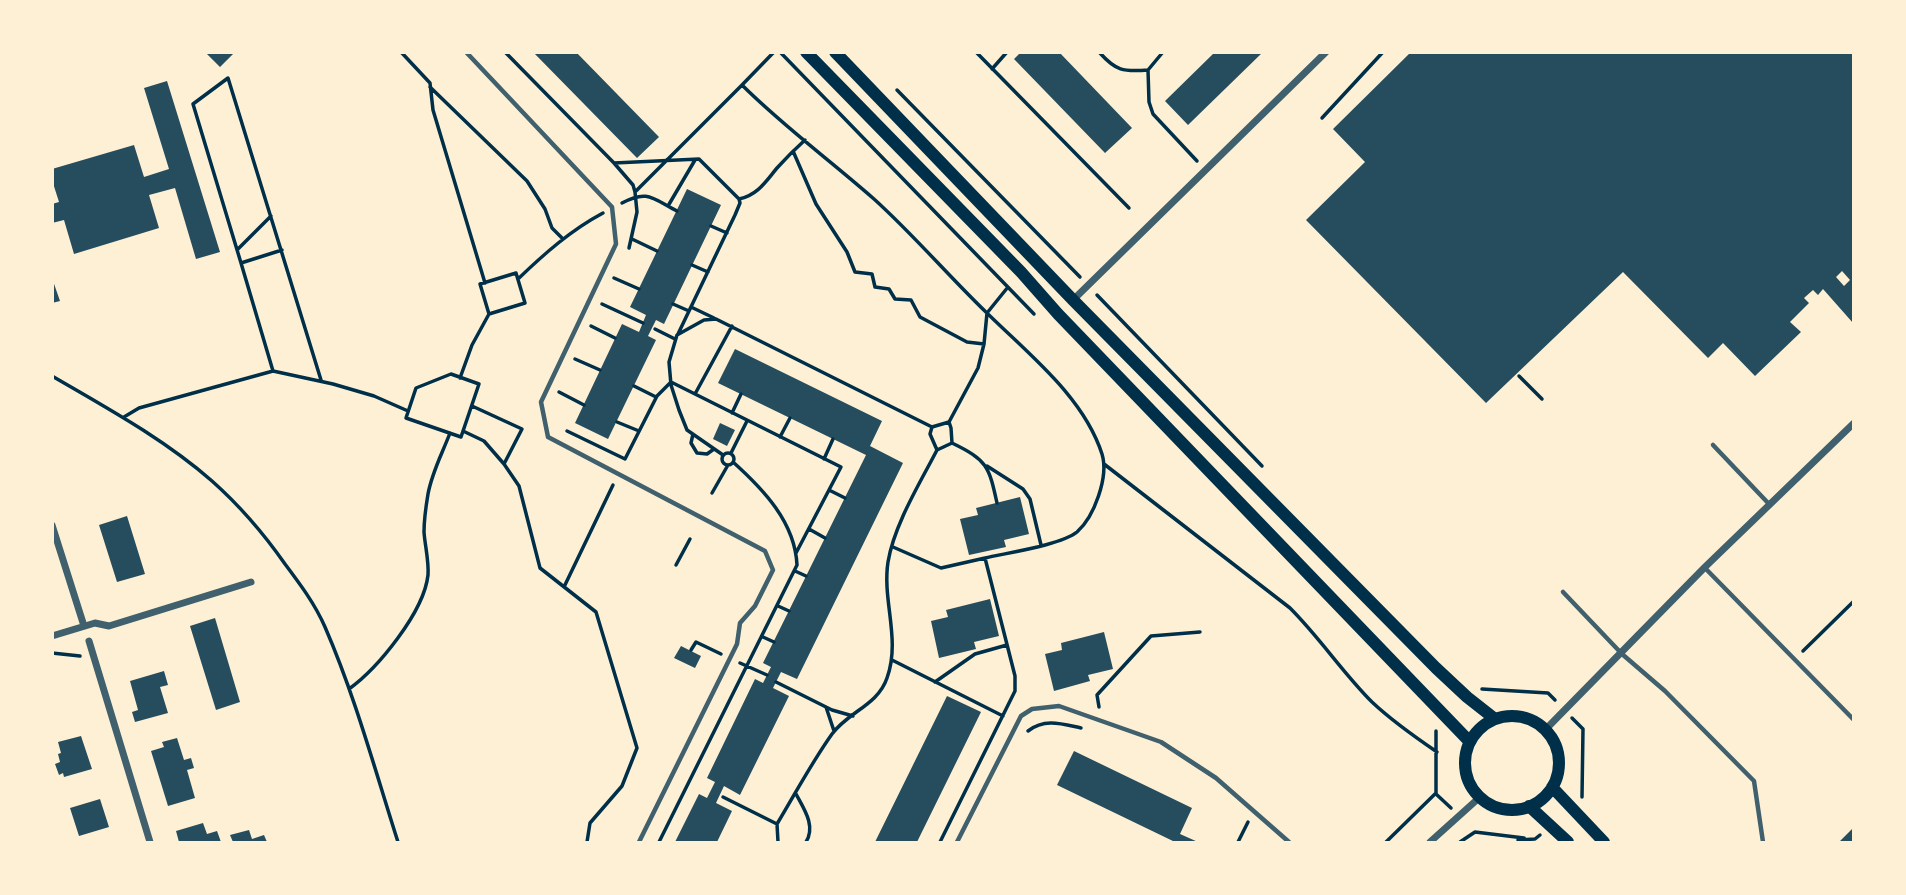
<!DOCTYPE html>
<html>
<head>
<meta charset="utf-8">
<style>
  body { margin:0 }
  #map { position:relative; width:1906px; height:895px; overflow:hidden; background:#fdf0d5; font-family:"IBM Plex Sans",sans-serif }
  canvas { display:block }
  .frame { position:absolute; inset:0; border:54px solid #fdf0d5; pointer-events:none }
</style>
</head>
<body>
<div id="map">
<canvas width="1906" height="895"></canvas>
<div class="frame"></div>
</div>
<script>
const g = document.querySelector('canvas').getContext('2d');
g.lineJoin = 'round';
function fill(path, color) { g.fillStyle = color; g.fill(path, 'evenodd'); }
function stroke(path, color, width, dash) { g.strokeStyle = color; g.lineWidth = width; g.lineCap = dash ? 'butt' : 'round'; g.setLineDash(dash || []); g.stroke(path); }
const building = new Path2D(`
  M205 52H235L220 67Z
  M533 52H576L659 137 637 158Z
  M1021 52H1059L1132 128 1105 153 1014 59Z
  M1215 52H1263L1188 125 1165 101Z
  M1411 52H1853V323L1823 289 1818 295 1813 290 1804 298 1809 303 1790 322 1801 332 1755 376 1723 343 1708 358 1623 272 1486 403 1306 220 1365 162 1333 129ZM1842 271 1850 280 1844 286 1836 277Z
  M167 81 220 252 196 259 175 188 149 195 159 228 74 254 64 220 52 223V204L59 202 52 180V169L134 145 144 177 169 169 144 88Z
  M687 189 721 205 664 324 656 320 648 336 656 340 608 439 575 423 622 324 639 332 646 315 630 307Z
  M52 278 60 301 52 303Z
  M735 349 882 421 870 446 903 463 797 679 781 672 773 688 789 696 740 795 724 786 716 803 732 811 717 842H675L699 794 707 798 715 782 707 778 755 679 763 683 771 667 763 663 866 455 718 383Z
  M720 423 735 430 727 446 713 439Z
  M1020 497 1029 534 1004 540 1006 547 969 555 960 519 978 515 976 508Z
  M127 516 145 574 117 582 99 525Z
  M990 599 999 636 974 642 976 649 939 658 931 621 948 617 946 610Z
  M215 618 240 702 216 710 190 626Z
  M1104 632 1113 669 1088 675 1090 681 1054 691 1045 654 1062 650 1061 643Z
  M681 646 701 656 695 668 674 658Z
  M164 671 168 685 160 687 168 713 135 722 132 712 138 710 130 681Z
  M947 696 981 712 917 842H875Z
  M81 736 92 769 64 777 63 773 59 775 55 764 60 762 58 754 61 753 58 742Z
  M177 738 184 760 191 758 194 768 187 770 195 798 168 806 151 751 164 747 162 742Z
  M1074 751 1192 808 1180 834 1198 842H1175L1057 785Z
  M100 799 109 827 79 836 70 808Z
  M203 823 207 834 217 831 221 842H179L176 831Z
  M1853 828V842H1839Z
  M249 830 252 839 264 835 267 842H233L230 835Z`);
const path = new Path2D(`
  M401 52 430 83 433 110 485 283
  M505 52 614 163 699 159 739 199
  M780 52 1034 314
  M976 52 1129 208
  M1099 52C1116 71 1123 72 1148 70
  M1163 52 1148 70 1149 102 1153 114 1197 161
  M992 69 1007 52
  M742 85 774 52
  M430 87 527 181 545 209 552 228 563 239
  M897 90 1080 277
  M1322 118 1383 52
  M793 151 816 204 847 252 855 272 872 274 875 287 889 289 895 299 911 300 920 317 967 342 984 344
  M614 163 633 185 635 192
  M622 203C648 189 653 199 677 211
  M668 206 695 160
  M711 226 727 233
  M632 239 657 251
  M629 248 637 212 635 192 742 85C783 126 831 161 874 199 915 236 950 278 990 316 1031 356 1084 398 1102 454 1109 477 1094 517 1077 532 1061 545 1006 553 985 558L1015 676V691L940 842
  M238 249 271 216
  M282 250 241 263 193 104 228 78 321 380
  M241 263 273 371
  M692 265 708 272
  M516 273 525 303 489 314 480 284Z
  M614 278 639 289
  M518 279C544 254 571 230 603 213
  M1097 295 1262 466
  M602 304 643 323
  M673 304 689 311
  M691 307 714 318
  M591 326 615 338
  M655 329 675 339
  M678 334 735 215 740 203 739 199C758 195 766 181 777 168 786 158 795 149 805 140
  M575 359 600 370
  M451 374 479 384 461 437 406 418 416 388Z
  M52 376C107 408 164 439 212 481 239 505 264 534 285 564 300 584 315 604 325 627 355 696 375 770 398 842
  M1519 376 1542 399
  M460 378 472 345 489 314
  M634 386 656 397
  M559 392 584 405
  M695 394 732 326
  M472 406 522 429 504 464 519 486 540 568 596 612 637 748 622 786 590 823 587 842
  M732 413 741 394
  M124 417 139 408 273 371 333 384 374 396 408 411
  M617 422 639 431
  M932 427 949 422
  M463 431 484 441 504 464
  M567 431 625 459
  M693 434 691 443 697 453 707 454 714 449
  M780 437 790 418
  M952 443C987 460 989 466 997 503
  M937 450 952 443 951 428 949 422 978 368 984 344 987 313 1008 287
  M731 453 747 421
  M722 459a6 6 0 1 1 12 0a6 6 0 1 1-12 0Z
  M723 455 687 430 679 410 671 385 669 362 677 335 704 320 716 319 932 427 930 434 937 450C920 483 894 525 888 562 882 601 901 639 887 678 878 705 848 712 832 734 812 762 795 794 777 824L778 842
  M625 459 657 396 671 382 841 467 796 553
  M824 459 833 439
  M1104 464 1290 608C1320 638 1343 673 1372 702 1392 721 1415 737 1437 752
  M987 466 1023 489 1030 499 1041 545
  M829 490 845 498
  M712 493 728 465
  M809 529 825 538
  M893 547 941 568 985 558
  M676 565 690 539
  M795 571 806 576
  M564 587 613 485
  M778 606 789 611
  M763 637 774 642
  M691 650 696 642 721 654
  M1803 651 1854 601
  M52 653 80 656
  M892 660 1003 716
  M740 663 767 675
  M776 682 832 710 853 716
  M935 682 975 654 1007 645
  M349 689C378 668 424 612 428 575 429 561 425 546 424 532 424 520 426 506 428 494 432 472 442 454 450 433
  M1482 689 1548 693 1555 700
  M826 707 834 731
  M1099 707 1097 695 1151 636 1200 632
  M1572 718 1583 729 1582 797
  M1028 731C1045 718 1062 724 1081 728
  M796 794C804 809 816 826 806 842
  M1436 794 1451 808
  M723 797 777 824
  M659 842 797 565C795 522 763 489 733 462
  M1238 842 1248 822
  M1386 842 1436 793V731
  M1460 842 1475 832 1524 838
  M1519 842 1518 840 1535 839 1540 835`);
const service = new Path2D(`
  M466 52 612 207 616 244 541 402 548 437 765 551 773 570 755 606 740 623 737 644 639 842
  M1713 445 1769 504
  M1705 568 1854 720
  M1563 592 1622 654 1665 691 1754 781 1763 842
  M957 842 1021 716 1032 709 1059 706 1161 742 1216 778 1289 842`);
const minor = new Path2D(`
  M1073 300 1326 52
  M52 525 84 626
  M52 636 95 623 109 626 251 582
  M89 641 150 842
  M1545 730 1705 567 1854 423
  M1430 842 1480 797`);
const secondary = new Path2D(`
  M806 52 1021 272 1058 314 1469 741
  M835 52 1073 300 1436 668 1467 697 1495 719
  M1465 763a47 47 0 1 1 94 0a47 47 0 1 1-94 0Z
  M1552 787 1604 842
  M1529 806 1568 842`);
fill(building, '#264d5e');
stroke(path, '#003049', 3.5);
stroke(service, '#3f606c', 4.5);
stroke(minor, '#3f606c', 7);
stroke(secondary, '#003049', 12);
</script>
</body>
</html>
